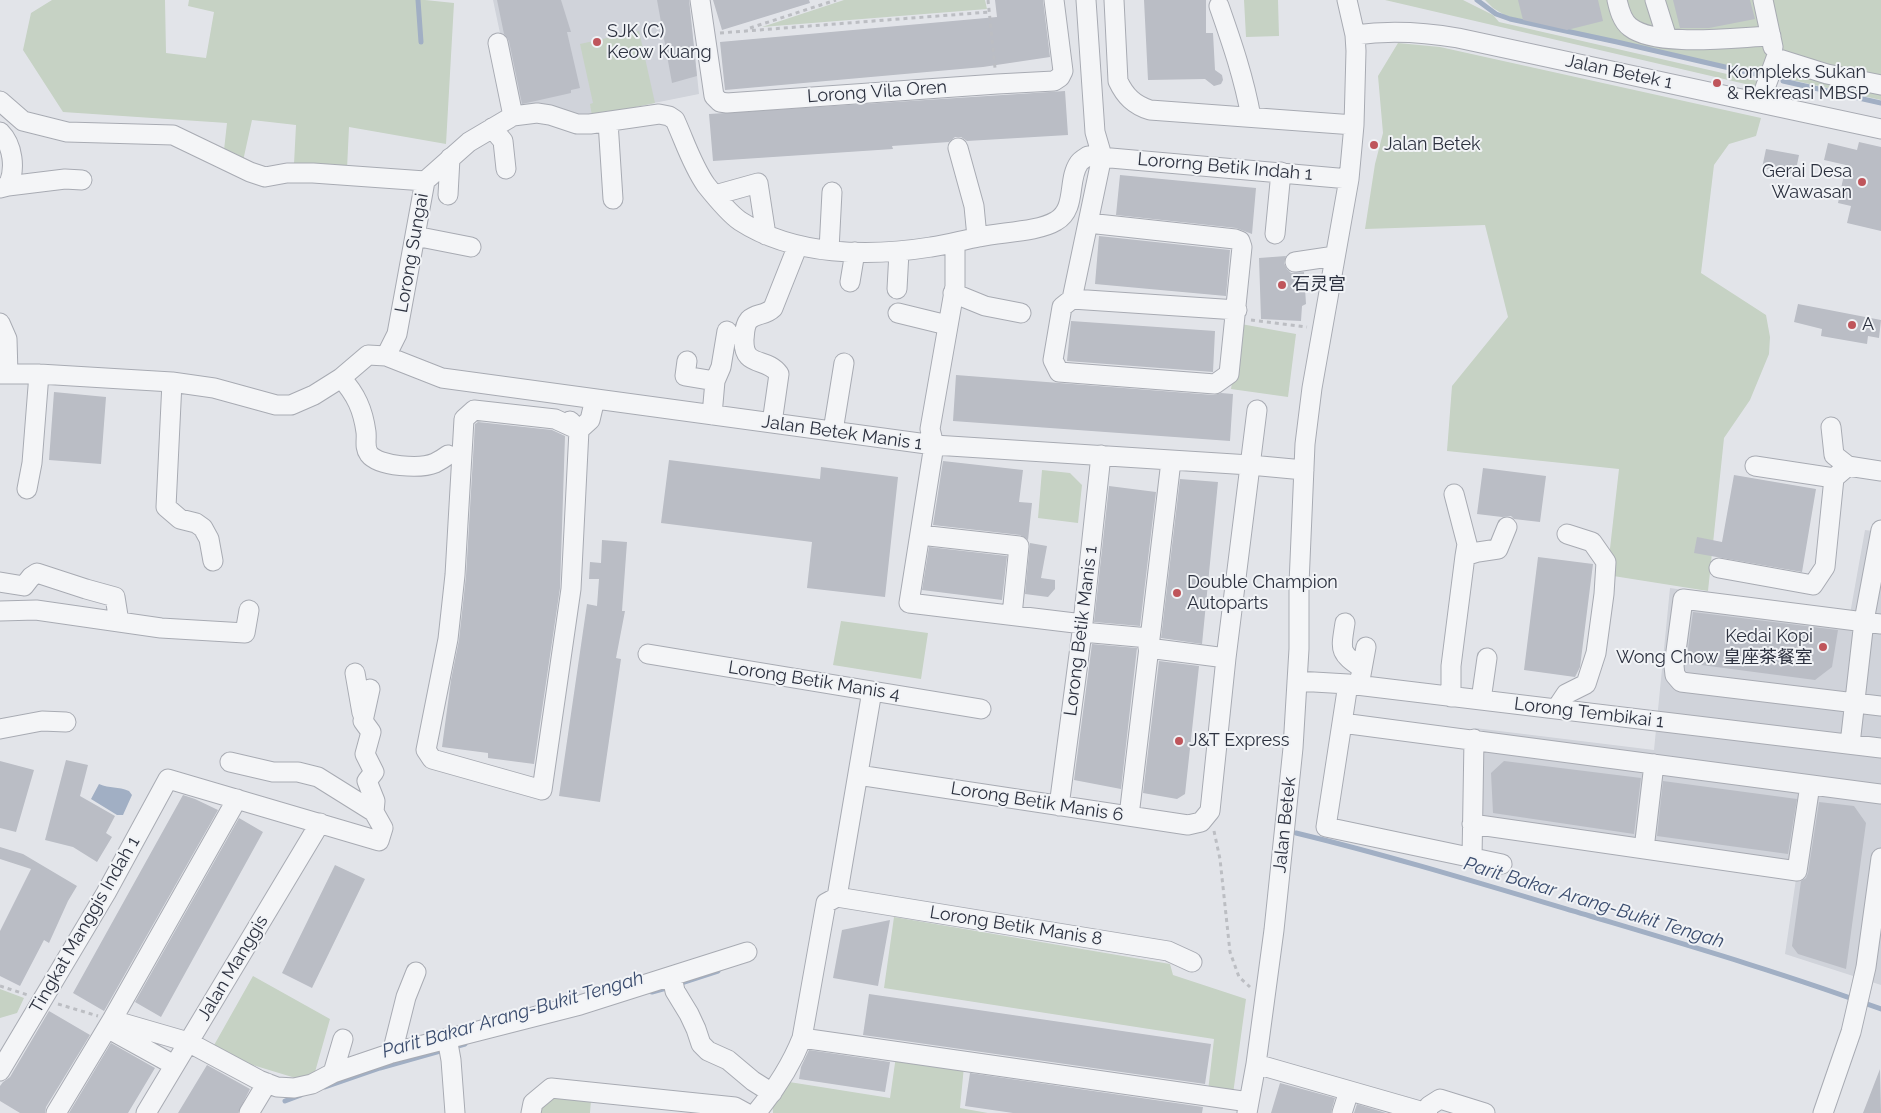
<!DOCTYPE html>
<html>
<head>
<meta charset="utf-8">
<style>
  body { margin:0 }
  canvas { display:block; background:#e2e4e9 }
</style>
</head>
<body>
<canvas width="1881" height="1113"></canvas>
<script>
const g = document.querySelector('canvas').getContext('2d');
g.lineJoin = 'round';
function fill(path, color) { g.fillStyle = color; g.fill(path, 'evenodd'); }
function stroke(path, color, width, dash) { g.strokeStyle = color; g.lineWidth = width; g.lineCap = dash ? 'butt' : 'round'; g.setLineDash(dash || []); g.stroke(path); }
function write(font, color, halo, rows, align = 'center') {
  g.font = font + ' Raleway,"Noto Sans SC",sans-serif'; g.lineWidth = 4; g.setLineDash([]); g.textBaseline = 'middle'; g.strokeStyle = halo; g.fillStyle = color; for (const [text, x, y, turn = 0] of rows) {
    g.save(); g.translate(x, y); g.rotate((+turn || 0) * Math.PI / 180); g.textAlign = isNaN(turn) ? turn : align; if (halo) g.strokeText(text, 0, 0); g.fillText(text, 0, 0); g.restore();
  }
}
const built = new Path2D(`
  M493 0H689L699 94 589 116 516 109Z
  M1865 530 1881 532V985L1785 954 1797 872 1472 824 1475 728 1654 750 1670 588 1850 614Z`);
const green = new Path2D(`
  M52 0H165L166 53 206 58 214 12 188 6 189 0H425L454 3 446 144 349 127 347 169 294 164 296 125 252 120 243 161 224 150 227 123 63 112 23 50 31 13Z
  M844 0H985L987 9 762 27Z
  M1244 0H1278L1279 36 1246 37Z
  M1385 0H1463L1493 15 1499 22 1762 82 1754 86Z
  M1485 0H1881V100L1506 16 1493 8Z
  M639 31 655 103 592 116 590 104 593 103 580 44Z
  M1398 43 1440 47 1761 118 1756 136 1729 144 1714 165 1701 273 1766 315 1770 337 1769 354 1750 400 1724 438 1708 591 1607 575 1619 469 1447 451 1452 386 1508 317 1485 225 1365 229 1375 164 1383 133 1378 76Z
  M1241 324 1296 334 1288 397 1231 389Z
  M1042 470 1070 473 1082 485 1078 523 1038 518Z
  M841 621 928 633 921 679 833 665Z
  M894 917 1170 964 1173 975 1246 999 1233 1094 1208 1091 1214 1039 884 988Z
  M253 976 330 1019 315 1072 302 1080 233 1059 213 1047Z
  M0 989 24 998 17 1013 0 1018Z
  M896 1056 964 1066 960 1108 988 1113H773L772 1097 783 1081 890 1098Z
  M556 1096 591 1100 590 1113H538L539 1108Z`);
const water = new Path2D(`
  M99 784C110 789 118 786 129 791L132 795 123 815H117L91 799Z`);
const stream = new Path2D(`
  M418 0 421 42
  M1477 0 1496 14 1510 19 1617 42 1764 76
  M1783 81 1881 103
  M1296 833C1395 857 1492 887 1590 916 1687 945 1786 974 1881 1009
  M678 984 718 971
  M652 992 670 987
  M325 1087 380 1068 465 1044
  M285 1101 301 1095`);
const building = new Path2D(`
  M497 0H561L571 32H567L580 88 571 90V93L522 104 509 41 504 34Z
  M657 0H689L697 76 672 83Z
  M713 0H809L810 3 722 30Z
  M995 0H1043L1050 57 983 67 725 90 720 42 997 17Z
  M1144 0H1206V33H1213L1215 70 1222 75 1223 80 1221 84 1214 86 1205 79 1148 80Z
  M1518 0H1598L1603 21 1567 30 1523 20Z
  M1673 0H1750L1755 19 1709 28H1680Z
  M1065 91 1068 135 967 141 961 137H955L949 142 892 146 893 149 713 161 709 114Z
  M1859 142 1881 147V231L1847 223 1851 206 1838 203 1846 165 1824 160 1828 143 1857 150Z
  M1766 149 1799 155 1795 175 1762 168Z
  M1120 175 1256 188 1252 234 1236 228 1116 215Z
  M1099 236 1230 250 1226 296 1095 284Z
  M1286 256 1284 263 1287 269 1291 273 1304 272 1306 304 1302 306 1301 321 1261 319 1259 258Z
  M1798 304 1881 320 1879 338 1868 336 1867 344 1821 336 1822 329 1794 322Z
  M1071 321 1215 331 1213 372 1067 361Z
  M956 375 1214 395 1221 393 1233 394 1230 441 953 421Z
  M54 392 106 397 101 464 49 460Z
  M478 422 552 430 565 436 560 588 534 764 488 758V753L442 747 451 680 459 640 466 576 475 424Z
  M669 460 820 479 821 467 898 477 885 597 807 588 812 542 661 523Z
  M943 461 1023 470 1019 502 1032 503 1028 540 1020 535 933 525Z
  M1483 468 1546 476 1540 522 1514 519 1511 516 1502 517 1477 514Z
  M1734 475 1816 489 1802 572 1694 553 1697 537 1722 542Z
  M1180 479 1218 482 1202 644 1161 638Z
  M1109 486 1156 492 1140 626 1094 622Z
  M602 540 627 542 622 611H625L616 658 621 659 600 802 559 796 587 604 597 606 599 579H589L590 562 601 563Z
  M1030 543 1047 546 1041 578 1055 580V589L1048 597 1025 594Z
  M929 547 1007 556 1002 600 922 590Z
  M1538 557 1593 564 1580 667 1575 677 1524 670Z
  M1693 612 1838 630 1832 667 1815 680 1686 663Z
  M1092 644 1137 648 1121 789 1074 780Z
  M1159 661 1199 666 1185 794 1177 799 1143 793Z
  M66 760 88 765 80 796 115 816 106 833 112 837 97 862 73 847 45 840Z
  M0 761 34 770 16 832 0 828Z
  M1504 761 1641 778 1634 834 1493 813 1491 773Z
  M1663 781 1797 799 1788 854 1657 836Z
  M183 795 195 799 218 810 104 1011 73 993Z
  M1819 802 1854 806 1866 823 1846 969 1798 954 1792 946 1801 881 1806 878 1808 873Z
  M239 818 263 832 161 1017 135 1002Z
  M0 847 23 854 77 886 68 901 49 943 44 940 20 986 0 976V931L31 869 0 859Z
  M335 865 365 879 312 988 282 973Z
  M890 920 878 986 833 978 842 930Z
  M869 994 1211 1044 1205 1084 863 1035Z
  M49 1011 90 1035 46 1107 45 1113H20L0 1101V1086L3 1082 10 1077Z
  M111 1043 155 1068 128 1113H69Z
  M809 1050 890 1062 885 1092 799 1079 801 1067Z
  M207 1065 250 1089 238 1113H178Z
  M1880 1069 1881 1113H1863Z
  M970 1073 1203 1107 1202 1113H1013L965 1106Z
  M1280 1083 1335 1098 1331 1113H1271Z
  M1357 1104 1386 1113H1354Z`);
const path = new Path2D(`
  M988 0 995 68
  M750 28 836 0
  M720 33 989 12
  M1251 320 1307 327
  M1214 831 1220 859 1230 952 1239 977 1250 987
  M0 986 28 995
  M58 1004 98 1016`);
const minor = new Path2D(`
  M700 0 714 96 720 102 727 103 997 84 1054 81 1060 77 1063 71 1054 0
  M1114 0 1118 81C1125 96 1134 105 1150 110L1354 125
  M1617 0C1619 9 1622 21 1630 27 1657 48 1737 37 1771 36
  M1655 0 1667 38
  M1763 0 1773 47
  M1219 6C1232 43 1244 78 1251 117
  M1355 35C1390 30 1423 32 1458 38L1881 129
  M498 43 513 116
  M0 101 23 121 67 132 173 135 250 172 265 177 287 173H313L425 181
  M1760 102 1776 58 1827 74 1881 85
  M608 122 613 199
  M492 128 503 141 506 169
  M0 132C13 145 16 169 8 186L0 188
  M958 148 974 206 977 237
  M8 186 65 179 82 180
  M448 195 450 158
  M715 195 758 183 766 235
  M1275 234 1281 172
  M415 236 471 247
  M955 243V286L930 429 934 445 909 603 1083 624
  M829 250 832 192
  M1295 262 1335 256
  M850 282 855 252
  M897 289 899 252
  M953 293 985 306 1021 313
  M1072 299 1062 307 1053 360 1059 372 1215 384 1229 374 1242 247 1240 241 1235 239 1088 223
  M1072 299 1102 156 1095 132 1086 0
  M1072 299 1237 310
  M898 313 947 325
  M0 323 7 339 8 374
  M386 356 442 378 934 445 1250 465 1304 470
  M687 361 685 376 715 381
  M0 374H39L172 382 214 388 276 405H291L314 395 341 378 368 355 386 356 397 334 425 181 469 142 513 116 537 113 550 115 577 124H590L659 114 669 116 675 120C685 142 692 165 706 185 714 195 730 214 740 221 794 256 869 257 931 247 947 245 963 240 979 237 1001 232 1038 232 1056 221 1077 209 1067 180 1079 163 1081 160 1085 158 1088 156L1349 179
  M341 378C356 394 363 410 366 432 367 440 364 447 369 454 379 467 421 469 435 463 439 461 444 458 448 455
  M172 382 166 507 180 519 196 523 203 528 209 539 213 561
  M474 410 555 419 579 430 571 589 542 790 432 759 426 750 448 639 455 575 464 419Z
  M712 415 715 381 721 367 727 331
  M570 421 579 430 590 420 595 399
  M772 423 779 374C766 356 743 369 744 339 745 332 744 326 749 320 756 313 765 316 773 308L798 245
  M1831 427 1834 455 1848 466
  M833 431 844 363
  M1755 466 1834 478
  M27 489 32 463 39 374
  M1454 494 1467 544 1465 556
  M920 535 1019 546 1012 615
  M1719 568 1813 585 1825 567 1834 478 1848 466 1881 471
  M0 582 24 586 31 577 37 573 86 589 115 597 119 622
  M0 611 36 610 161 628 245 633 249 610
  M1345 623C1341 650 1338 652 1362 668
  M1881 624 1683 599 1674 666 1675 675 1681 682 1881 706
  M1082 632 1149 638
  M1148 648 1226 658
  M648 654 981 709
  M355 673 362 713
  M1360 680 1366 647
  M1297 681 1348 684 1881 748
  M1348 684 1326 827 1502 864
  M1451 697V666L1465 556 1478 552 1498 549 1507 527
  M1481 700 1487 658
  M1556 709 1566 694 1586 684 1596 653 1604 594 1606 562 1592 542 1567 534
  M1342 723 1881 794
  M0 729 42 721 66 722
  M1850 744 1864 621 1881 530
  M230 762 273 772H298L318 777 374 812
  M858 775 1188 825 1201 822 1210 811 1226 658 1257 410
  M1059 806 1082 632 1101 455
  M1129 816 1171 461
  M1472 824 1797 871 1810 785
  M1644 849 1654 764
  M1472 858 1474 739
  M837 897 1168 951 1192 962
  M837 897 872 691
  M672 977 675 991 689 1014 696 1029 701 1044 708 1051 728 1060 753 1081 772 1093
  M112 1020 188 1042 259 1080 277 1087 294 1088 312 1084 333 1073 392 1053 580 1005 747 952
  M107 1028 174 1065
  M447 1038 451 1060 455 1113
  M802 1038 1249 1102
  M392 1053 406 997 416 972
  M1256 1064 1427 1113
  M0 1071 106 893 168 779 379 841 383 828 374 812 375 801 367 781 374 772 365 754 371 732 363 721 370 689
  M333 1073 343 1039
  M56 1113 112 1020 237 799
  M146 1113 320 823
  M249 1113 267 1083
  M531 1113 533 1103 551 1088 735 1107 746 1113
  M756 1113C775 1090 791 1066 802 1038L826 903 837 897
  M1247 1113 1256 1064 1274 930 1293 748 1299 649V584L1305 444 1312 388 1349 179 1354 125 1356 51 1355 35 1347 0
  M1342 1113 1349 1091
  M1427 1113 1429 1106 1440 1099 1485 1113
  M1823 1113 1851 1032 1866 967 1881 858`);
const markers = [
  [597,42,5,"#bf555b"],
  [1717,83,5,"#bf555b"],
  [1374,145,5,"#bf555b"],
  [1862,182,5,"#bf555b"],
  [1282,285,5,"#bf555b"],
  [1852,325,5,"#bf555b"],
  [1177,593,5,"#bf555b"],
  [1823,647,5,"#bf555b"],
  [1179,741,5,"#bf555b"]
];
const poiNames = [
  ["SJK (C)",607,32],
  ["Keow Kuang",607,53],
  ["Kompleks Sukan",1727,73],
  ["& Rekreasi MBSP",1727,94],
  ["Jalan Betek",1384,145],
  ["Gerai Desa",1852,172,"right"],
  ["Wawasan",1852,193,"right"],
  ["石灵宫",1292,285],
  ["A",1862,325],
  ["Double Champion",1187,583],
  ["Autoparts",1187,604],
  ["Kedai Kopi",1813,637,"right"],
  ["Wong Chow 皇座茶餐室",1813,658,"right"],
  ["J&T Express",1189,741]
];
const streetNames = [
  ["Jalan Betek 1",1619,72,12],
  ["Lorong Vila Oren",877,92,-4],
  ["Lororng Betik Indah 1",1225,167,5],
  ["Lorong Sungai",412,253,-80],
  ["Jalan Betek Manis 1",842,433,8],
  ["Lorong Betik Manis 1",1081,631,-83],
  ["Lorong Betik Manis 4",814,681,9],
  ["Lorong Tembikai 1",1589,713,7],
  ["Lorong Betik Manis 6",1037,802,9],
  ["Jalan Betek",1285,825,-84],
  ["Tingkat Manggis Indah 1",85,925,-60],
  ["Lorong Betik Manis 8",1016,926,9],
  ["Jalan Manggis",233,968,-59]
];
const waterNames = [
  ["Parit Bakar Arang-Bukit Tengah",1594,903,17],
  ["Parit Bakar Arang-Bukit Tengah",513,1015,-16]
];
fill(built, '#d0d3da');
fill(green, '#c6d2c4');
fill(water, '#a1afc4');
stroke(stream, '#a1afc4', 5);
fill(building, '#babdc5');
stroke(minor, '#a8abb3', 21);
stroke(path, '#bcbec3', 3, [4, 4]);
stroke(minor, '#f4f5f7', 19);
for (const [x, y, r, color] of markers) { const dot = new Path2D(); dot.arc(x, y, r, 0, 2 * Math.PI); g.fillStyle = color; g.fill(dot); stroke(dot, '#f1f3f6', 2); }
write('18px', '#2c313f', '#f1f3f6', poiNames, 'left');
write('18px', '#2c313f', '#f1f3f6', streetNames);
write('italic 19px', '#3a4c6e', '#f1f3f6', waterNames);
</script>
</body>
</html>
